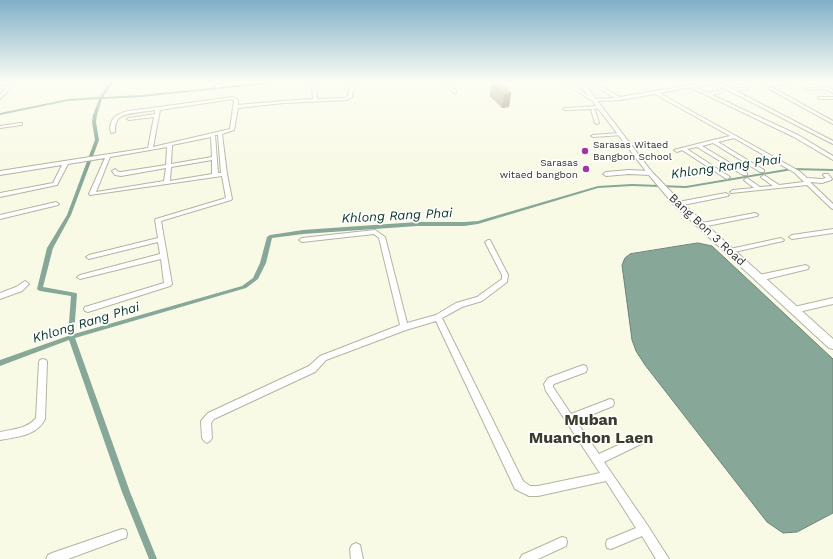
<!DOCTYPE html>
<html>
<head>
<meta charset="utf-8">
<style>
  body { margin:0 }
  canvas { display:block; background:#f9fae6 }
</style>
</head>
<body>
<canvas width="833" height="559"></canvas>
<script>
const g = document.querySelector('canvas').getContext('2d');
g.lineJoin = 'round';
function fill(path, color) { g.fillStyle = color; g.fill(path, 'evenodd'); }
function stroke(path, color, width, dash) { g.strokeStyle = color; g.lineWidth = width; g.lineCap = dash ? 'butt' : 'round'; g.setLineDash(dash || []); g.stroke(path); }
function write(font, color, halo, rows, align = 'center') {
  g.font = font + ' "Work Sans",sans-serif'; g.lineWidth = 3.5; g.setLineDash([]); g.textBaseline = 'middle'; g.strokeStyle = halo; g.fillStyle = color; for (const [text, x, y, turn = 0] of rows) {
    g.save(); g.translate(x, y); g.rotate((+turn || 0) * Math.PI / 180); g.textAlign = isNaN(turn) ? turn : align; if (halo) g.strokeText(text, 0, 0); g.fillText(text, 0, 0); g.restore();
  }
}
const water = new Path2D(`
  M698 243 712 246 833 359V513L797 532 783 533 767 522 645 365 636 351 632 340 622 265 625 258 630 254Z`);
const canal = new Path2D(`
  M110 82H113L103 97 142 95 269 82H276L274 83 142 97 102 99 97 115 96 122 99 140 71 215 53 248 43 287 76 293 77 294 74 334 242 286 253 278 260 263 267 237 270 235 303 230 417 222H464L478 221 598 186 632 184 686 186 792 168 833 169V171L792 170 686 188 632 186 598 188 478 224 464 226H417L303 234 272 238 266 263 258 279 246 288 75 338 130 492 157 559H149L122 492 69 340 0 366V360L68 336 71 296 40 291 38 290 37 289 47 248 67 215 95 140 92 122 93 115 99 99 68 101 0 115V113L68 99 100 97Z`);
const minor = new Path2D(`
  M8 82H16L0 99V95L9 84 0 85V83Z
  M217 82H221L219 87 217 88 215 87Z
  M351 82H355L352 97 347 100 284 103 238 108 234 130 222 134 227 174 232 199 231 200 161 221 172 284 170 286 88 312 85 311 84 309 85 307 164 283 161 259 80 279 77 277 80 275 160 254 158 242 89 259 86 257 89 255 158 238 155 220 156 219 226 198 222 176 90 195 89 194 105 158 68 164 57 185 0 197V193L53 183 62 165 0 175V171L148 148 154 117 129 120 127 119 129 118 155 114V110C146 112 124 112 118 119 115 123 115 128 115 132L111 133C109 126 111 118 118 115 127 109 141 110 151 108 178 104 206 101 233 97L238 100V105L284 101 313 99 312 85 314 84 316 85 317 99 346 98 348 96ZM232 99 234 100 230 129 153 147 160 110ZM215 135H218L221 173H218ZM211 137 212 157 171 164 172 145ZM167 147 166 165 121 172H119L115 169 112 171 115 175 121 176 166 168 164 181 96 192 110 157ZM212 160V174L170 181 171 167Z
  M443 82H447L456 91V93H454Z
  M588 82H592L620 97 708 82H718L732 89 747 87V89L736 91 833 141V144L714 83 694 87 708 93 722 90V92L712 95 798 135 833 156V160L794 137 690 87 659 93 799 171 807 178 822 179 826 178 823 175 824 174H828L832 179 831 180 822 183 810 182 833 204V209L831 208 807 185 731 193 730 192 733 190 754 188 745 181 744 180 747 178 760 187 773 186 762 178 761 177 764 175 779 185 804 182 795 173 734 138 718 142 764 170V172H760L713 143 702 146 747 173V175H743L697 147 687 149 730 177 727 179 725 178 682 150 677 152 674 150 713 140 730 136 655 94 620 100 598 101V103H596L565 84 568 83 594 99 615 98Z
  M757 82H761L765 84 794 82 792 83 769 86 833 121V124Z
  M826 87 833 90V93L825 89 807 90 805 89 807 88Z
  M818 97H833V99H820L818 98Z
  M600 106 602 107V108L593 109 595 110 599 123 597 124 595 123 591 110 593 109 565 110 563 109 565 108Z
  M20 123H22V125L0 128V126Z
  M620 133H622V135L593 137 591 136 593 135Z
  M629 170 650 171 653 173 650 175 629 174 606 176 603 174 606 172Z
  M726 193 729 195 728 196 678 206 675 204 678 202Z
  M56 202 59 204 58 205 0 219V215Z
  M755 213 757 214 758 215 757 216 702 227 699 225 702 223Z
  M833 229V233L792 239 789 237 792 235Z
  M375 230 385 237 407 323 436 315 456 303 477 297 502 279V275L485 242 488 240H490L508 275 507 282 482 301 462 307 442 318 523 481 530 486H538L600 473 546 391 544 384 548 378 583 365 586 366 587 369 586 372 554 384 553 385V387L571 414 610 399 613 400 614 403 613 406 576 421 599 454 640 435 643 437 645 440 643 443 604 462 648 526 669 559H656L642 536 611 549 607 548 606 544 607 540 636 528 606 481 538 496H529L515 489 436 321 406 330 326 360 315 372 214 419 211 423 212 438 210 441 207 443 204 441 202 438 201 421 208 413 309 366 320 356 400 325 379 238 374 234 302 242 299 240 302 238Z
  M781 238 784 240 783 241 730 253 727 251 730 249Z
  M806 265 809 267 808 269 759 281 756 278 759 275Z
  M25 281 29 284 22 291 0 299V293L16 287Z
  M833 298V304L794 313 791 312 790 310 791 308 794 307Z
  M43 359 46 360 47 362 45 419C37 436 16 437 0 440V432C13 429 27 429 36 418L39 362 40 360Z
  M122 529 126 530 127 534 126 538 122 539 68 559H46L48 555 52 553Z
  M562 537 566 538 567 542 566 546 538 559H520L522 555Z
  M356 543 360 545 363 559H351L350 549 352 545Z`);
const major = new Path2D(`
  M578 82H583L652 172 681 202 833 339V349L829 348 675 206 648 174Z`);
const wall = new Path2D(`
  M491 82 511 93 509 107 502 108 490 96Z`);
const shadedWall = new Path2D(`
  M511 93 509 107 502 108 504 94Z`);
const building = new Path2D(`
  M491 82H499L511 93 504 94Z`);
const markers = [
  [585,151,4,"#9f389c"],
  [586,169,4,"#9f389c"]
];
const farPoinames = [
  ["Sarasas Witaed",593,145],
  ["Bangbon School",593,157],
  ["Sarasas",578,163,"right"],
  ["witaed bangbon",578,175,"right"]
];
const streetNames = [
  ["Bang Bon 3 Road",707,230,43]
];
const waterNames = [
  ["Khlong Rang Phai",726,167,-8],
  ["Khlong Rang Phai",397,216,-3],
  ["Khlong Rang Phai",86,323,-17]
];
const nearNeighbourhoodnames = [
  ["Muban",591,420],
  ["Muanchon Laen",591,438]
];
fill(water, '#87a798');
stroke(water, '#6e8478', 1);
fill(canal, '#87a798');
stroke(minor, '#b3b4a1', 2);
stroke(major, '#b3b4a1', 2);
fill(minor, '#fff');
fill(major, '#fff');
fill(wall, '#ab9d85');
fill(shadedWall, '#8b806c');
fill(building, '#c7b79b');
stroke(building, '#8b806c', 1);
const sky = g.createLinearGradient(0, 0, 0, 160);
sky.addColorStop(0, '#81afc8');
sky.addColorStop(0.51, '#fcfdf4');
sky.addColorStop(1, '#fcfdf400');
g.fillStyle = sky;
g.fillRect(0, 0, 833, 160);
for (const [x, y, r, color] of markers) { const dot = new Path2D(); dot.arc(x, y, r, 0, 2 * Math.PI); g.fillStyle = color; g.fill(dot); stroke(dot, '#fff', 1.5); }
write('10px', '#33332c', '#fff', farPoinames, 'left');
write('12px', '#33332c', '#fff', streetNames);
write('italic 13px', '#053525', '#fff', waterNames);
write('bold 16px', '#3b3c2c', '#fff', nearNeighbourhoodnames);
</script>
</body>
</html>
